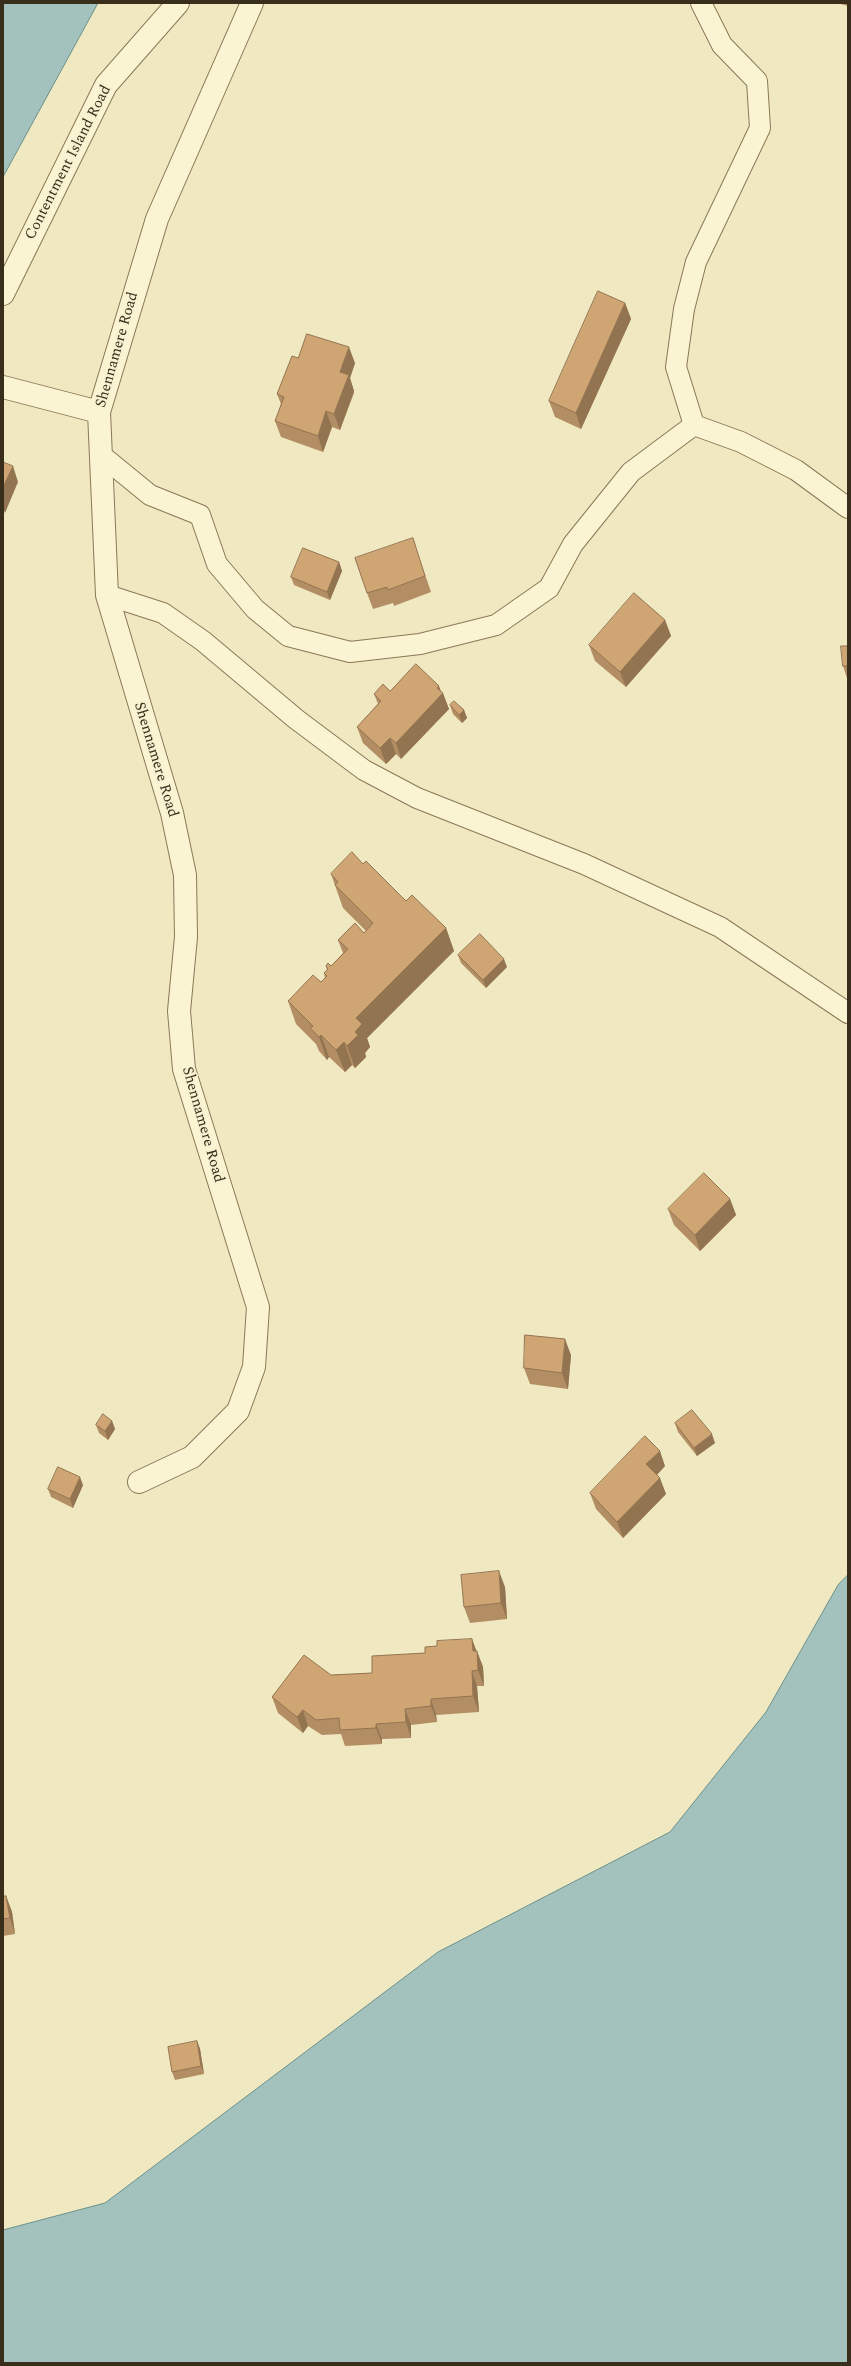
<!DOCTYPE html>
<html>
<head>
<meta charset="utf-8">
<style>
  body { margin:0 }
  #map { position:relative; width:851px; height:2366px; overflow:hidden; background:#f0e8c0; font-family:Spectral,serif }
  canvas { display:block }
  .frame { position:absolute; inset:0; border:4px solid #392d1c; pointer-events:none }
</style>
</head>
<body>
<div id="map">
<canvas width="851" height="2366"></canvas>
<div class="frame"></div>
</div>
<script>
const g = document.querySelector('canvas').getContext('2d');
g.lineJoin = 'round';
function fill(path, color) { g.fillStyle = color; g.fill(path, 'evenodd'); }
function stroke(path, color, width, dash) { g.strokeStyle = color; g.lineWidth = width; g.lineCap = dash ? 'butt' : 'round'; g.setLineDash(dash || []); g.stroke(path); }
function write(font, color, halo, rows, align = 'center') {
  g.font = font + ' Spectral,serif'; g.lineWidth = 3.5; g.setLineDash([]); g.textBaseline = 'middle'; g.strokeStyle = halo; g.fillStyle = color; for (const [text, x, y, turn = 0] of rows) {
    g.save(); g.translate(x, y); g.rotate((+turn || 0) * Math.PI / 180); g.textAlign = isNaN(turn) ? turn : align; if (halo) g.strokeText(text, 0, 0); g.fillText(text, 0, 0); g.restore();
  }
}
const water = new Path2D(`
  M3 3H98L3 177Z
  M848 1575V2363H3V2230L105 2203 438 1952 670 1832 766 1712 838 1585Z`);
const lane = new Path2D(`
  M701 3 722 45 757 81 760 128 696 262 684 309 676 367 694 425 741 442 796 470 848 508
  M101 455 150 495 200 515 217 564 255 609 288 636 350 652 420 644 496 625 549 588 573 544 631 472 694 425
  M107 595 163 613 203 641 296 719 364 770 417 798 584 864 720 927 848 1013`);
const street = new Path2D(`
  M3 294 106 85 178 3
  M3 387 99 412
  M139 1482 192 1457 238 1411 254 1367 258 1307 184 1069 179 1011 186 937 185 875 172 813 107 595 99 412 157 219 252 3`);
const wall = new Path2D(`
  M837 3H848V6Z
  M625 303 631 319 581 429 555 417 549 401Z
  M298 358 355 363 350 378 354 391V393L340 430 332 427 323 452 281 437 275 421 281 404 277 394Z
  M418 554 431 592 394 606 393 603 373 609 367 593Z
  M339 562 342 571 330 600 294 585 291 577Z
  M665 620 671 636 626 687 595 661 589 645Z
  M848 646V681L843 666Z
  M390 691H441L449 709 401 759 396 754 386 764 363 743 357 727 378 704 374 694Z
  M450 705 464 710 467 718 462 723 453 714Z
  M363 864 406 901 446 928 454 951 367 1038 370 1047 365 1053 366 1057 355 1068 352 1065 345 1072 329 1057 327 1060 319 1051 316 1044 296 1024 288 1001 321 982 325 978 324 973 327 970 326 966H331L343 953 338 940 364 933 366 931 343 908 331 874Z
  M458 955 507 967 486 988 461 963Z
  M730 1199 736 1215 700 1251 674 1225 668 1209Z
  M571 1355 568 1389 530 1384 524 1368Z
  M112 1421 115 1429 108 1440 99 1433 96 1425Z
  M675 1423 715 1443 697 1456 678 1432Z
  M665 1466 657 1475 666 1494 623 1538 596 1509 590 1493Z
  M83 1485 73 1508 51 1497 48 1489Z
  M505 1587 507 1619 470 1623 464 1607Z
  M472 1639 483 1667 484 1686H477L479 1712 436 1715 437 1722 411 1725V1738L382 1739V1744L345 1746 341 1734 322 1735 308 1726 303 1733 278 1713 272 1697 331 1675 372 1673 425 1653 437 1646Z
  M6 1896 12 1912 15 1934 3 1936V1897Z
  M197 2041 200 2049 204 2074 175 2080 172 2072Z`);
const shadedWall = new Path2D(`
  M625 303 631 319 581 429 576 413Z
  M349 347 355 363 350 378 354 391 340 430 334 414 340 372Z
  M326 411 332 427 323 452 318 436Z
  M13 466 18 482 5 513 3 508V487Z
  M339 562 342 571 330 600 327 592Z
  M665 620 671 636 626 687 620 672Z
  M439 686 442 694 443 693 449 709 401 759 396 743Z
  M464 710 467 718 462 723 459 715Z
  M390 738 396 754 386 764 380 748Z
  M446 928 454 951 367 1038 370 1047 365 1053 366 1057 355 1068 347 1046 355 1032 356 1018Z
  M504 959 507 967 486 988 483 980Z
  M321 1035 329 1057 327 1060 319 1037Z
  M344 1042 352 1065 345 1072 336 1050Z
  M730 1199 736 1215 700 1251 695 1235Z
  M565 1339 571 1355 568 1389 562 1373Z
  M112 1421 115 1429 108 1440 105 1431Z
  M712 1434 715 1443 697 1456 694 1448Z
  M660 1451 665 1466 652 1480 646 1464Z
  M80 1477 83 1485 73 1508 70 1499Z
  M660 1478 666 1494 623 1538 617 1522Z
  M499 1571 505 1587 507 1619 501 1603Z
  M472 1639 477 1654V1651L483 1667 484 1686 478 1670 473 1651Z
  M472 1671 477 1686 479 1712 473 1696Z
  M431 1699 436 1715 437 1722 431 1706Z
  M405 1709 411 1725V1738L406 1722Z
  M303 1710 308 1726 303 1733 297 1717Z
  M376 1724 382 1739V1744L376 1728Z
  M6 1896 12 1912 15 1934 10 1918Z
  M197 2041 200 2049 204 2074 201 2066Z`);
const building = new Path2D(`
  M598 291 625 303 576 413 549 401Z
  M307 334 349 347 340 372 349 375 348 377 334 414 326 411 318 436 275 421 284 397 277 394 292 356 298 358Z
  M3 462 13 466 3 487Z
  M413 538 425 576 388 590 387 587 367 593 355 558Z
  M303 548 339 562 327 592 291 577Z
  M634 593 665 620 620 672 589 645Z
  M841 646H848V666H843Z
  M416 664 439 686 437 688 443 693 396 743 390 738 380 748 357 727 381 701 374 694 383 684 390 691Z
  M454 701 464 710 459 715 450 705Z
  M352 852 363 864 366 861 406 901 412 895 446 928 356 1018 362 1024 355 1032 358 1035 347 1046 344 1042 336 1050 321 1035 319 1037 310 1028 313 1026 288 1001 313 975 321 982 327 976 324 973 328 969 326 966 328 963 331 966 348 949 338 940 355 923 364 933 373 923 335 885 338 882 331 874Z
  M480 934 504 959 483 980 458 955Z
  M704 1173 730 1199 695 1235 668 1209Z
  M525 1335 565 1339 562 1373 524 1368Z
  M692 1410 712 1434 694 1448 675 1423Z
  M103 1414 112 1421 105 1431 96 1425Z
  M645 1436 660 1451 646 1464 660 1478 617 1522 590 1493Z
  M58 1467 80 1477 70 1499 48 1489Z
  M499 1571 501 1603 464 1607 461 1575Z
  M472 1639 473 1651H477L478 1670 472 1671 473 1696 431 1699V1706L405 1709 406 1722 376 1724V1728L340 1730 339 1718 316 1720 303 1710 297 1717 272 1697 304 1655 331 1675 372 1673V1656L425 1653V1647L437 1646V1641Z
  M6 1896 10 1918 3 1919V1897Z
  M197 2041 201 2066 172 2072 168 2047Z`);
const streetNames = [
  ["Contentment Island Road",69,163,-63],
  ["Shennamere Road",118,350,-74],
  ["Shennamere Road",155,760,73],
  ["Shennamere Road",202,1125,74]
];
fill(water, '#a3c2bd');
stroke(water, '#6a908b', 1);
stroke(lane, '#8a7857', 22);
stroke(street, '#8a7857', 24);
stroke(lane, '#faf4d3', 20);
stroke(street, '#faf4d3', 22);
fill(wall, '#b38e64');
fill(shadedWall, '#927451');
fill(building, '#d0a574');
stroke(building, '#927451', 1);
write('15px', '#392d1c', '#f7f1d0', streetNames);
</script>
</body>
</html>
